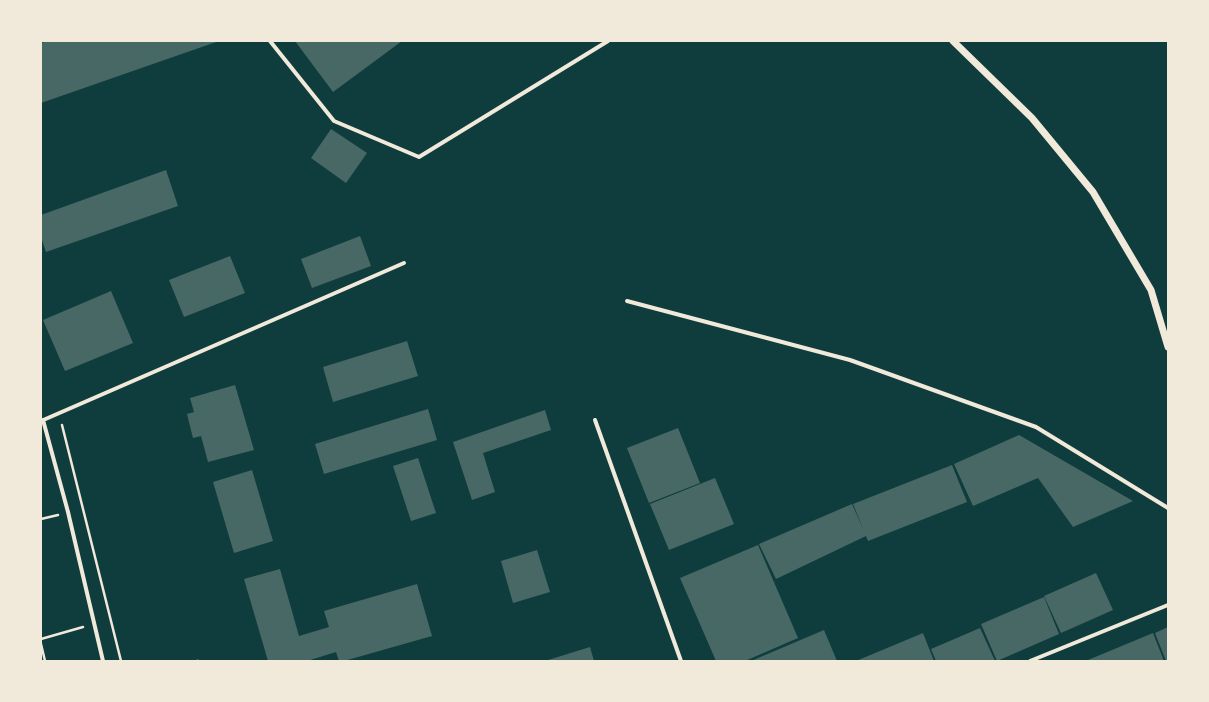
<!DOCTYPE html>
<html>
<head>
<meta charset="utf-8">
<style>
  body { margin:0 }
  #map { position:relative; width:1209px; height:702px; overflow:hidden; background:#0f3d3e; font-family:"Open Sans",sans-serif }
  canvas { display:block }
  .frame { position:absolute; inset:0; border:42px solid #f1e9da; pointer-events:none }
</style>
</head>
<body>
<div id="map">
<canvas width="1209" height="702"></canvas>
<div class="frame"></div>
</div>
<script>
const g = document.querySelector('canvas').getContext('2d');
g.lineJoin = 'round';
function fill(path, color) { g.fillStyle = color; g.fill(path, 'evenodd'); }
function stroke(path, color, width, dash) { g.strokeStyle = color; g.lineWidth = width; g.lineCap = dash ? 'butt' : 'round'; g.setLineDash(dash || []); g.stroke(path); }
const building = new Path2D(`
  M48 41H219L41 103V43Z
  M295 41H402L333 92Z
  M331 129 367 153 346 183 311 158Z
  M166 170 178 206 46 252 41 237V215Z
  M360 236 371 266 312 288 301 259Z
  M230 256 245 293 184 317 169 280Z
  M111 291 133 343 65 371 43 320Z
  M407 341 418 376 333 402 323 367Z
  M235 385 254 450 208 462 201 436 193 438 187 414 194 412 190 398Z
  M428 409 437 440 324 474 315 444Z
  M545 410 551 430 483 453 495 492 472 500 453 442Z
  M678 428 700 483 649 503 627 448Z
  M1019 435 1133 501 1073 527 1038 478 973 506 954 464Z
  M418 458 436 513 411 521 393 466Z
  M952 465 967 502 868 541 866 536 776 579 759 544 852 504 864 531 853 504Z
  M252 470 273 541 234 553 213 482Z
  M715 478 734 524 669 550 650 504Z
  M758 545 798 638 745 661H716L680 578Z
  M537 550 550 592 513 603 501 561Z
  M280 569 299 636 329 627 324 611 417 584 432 636 344 661H339L336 652 307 661H268L244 579Z
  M1096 573 1113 610 1061 633 1044 596Z
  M1044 597 1059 634 997 661 981 624Z
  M1168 627V661H1166L1155 633Z
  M980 628 995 661H936L931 649Z
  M824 630 837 661H751Z
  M923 633 934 661H856Z
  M1153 633 1164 661H1089L1088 660Z
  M590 647 594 661H545Z`);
const path = new Path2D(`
  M62 425 121 661
  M41 519 58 515
  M41 639 83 627
  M41 644 45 661
  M197 661H198`);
const minor = new Path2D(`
  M270 41 334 121 419 157 608 41
  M627 301 850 360 1036 427 1168 508
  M43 420 68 512 103 661
  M595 420 681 661
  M41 421 404 263
  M1030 661 1168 605`);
const tertiary = new Path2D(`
  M953 41 1032 118 1093 192 1151 290 1168 347`);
fill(building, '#486865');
stroke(path, '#f1e9da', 2.5);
stroke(minor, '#f1e9da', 4);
stroke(tertiary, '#f1e9da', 7);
</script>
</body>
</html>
